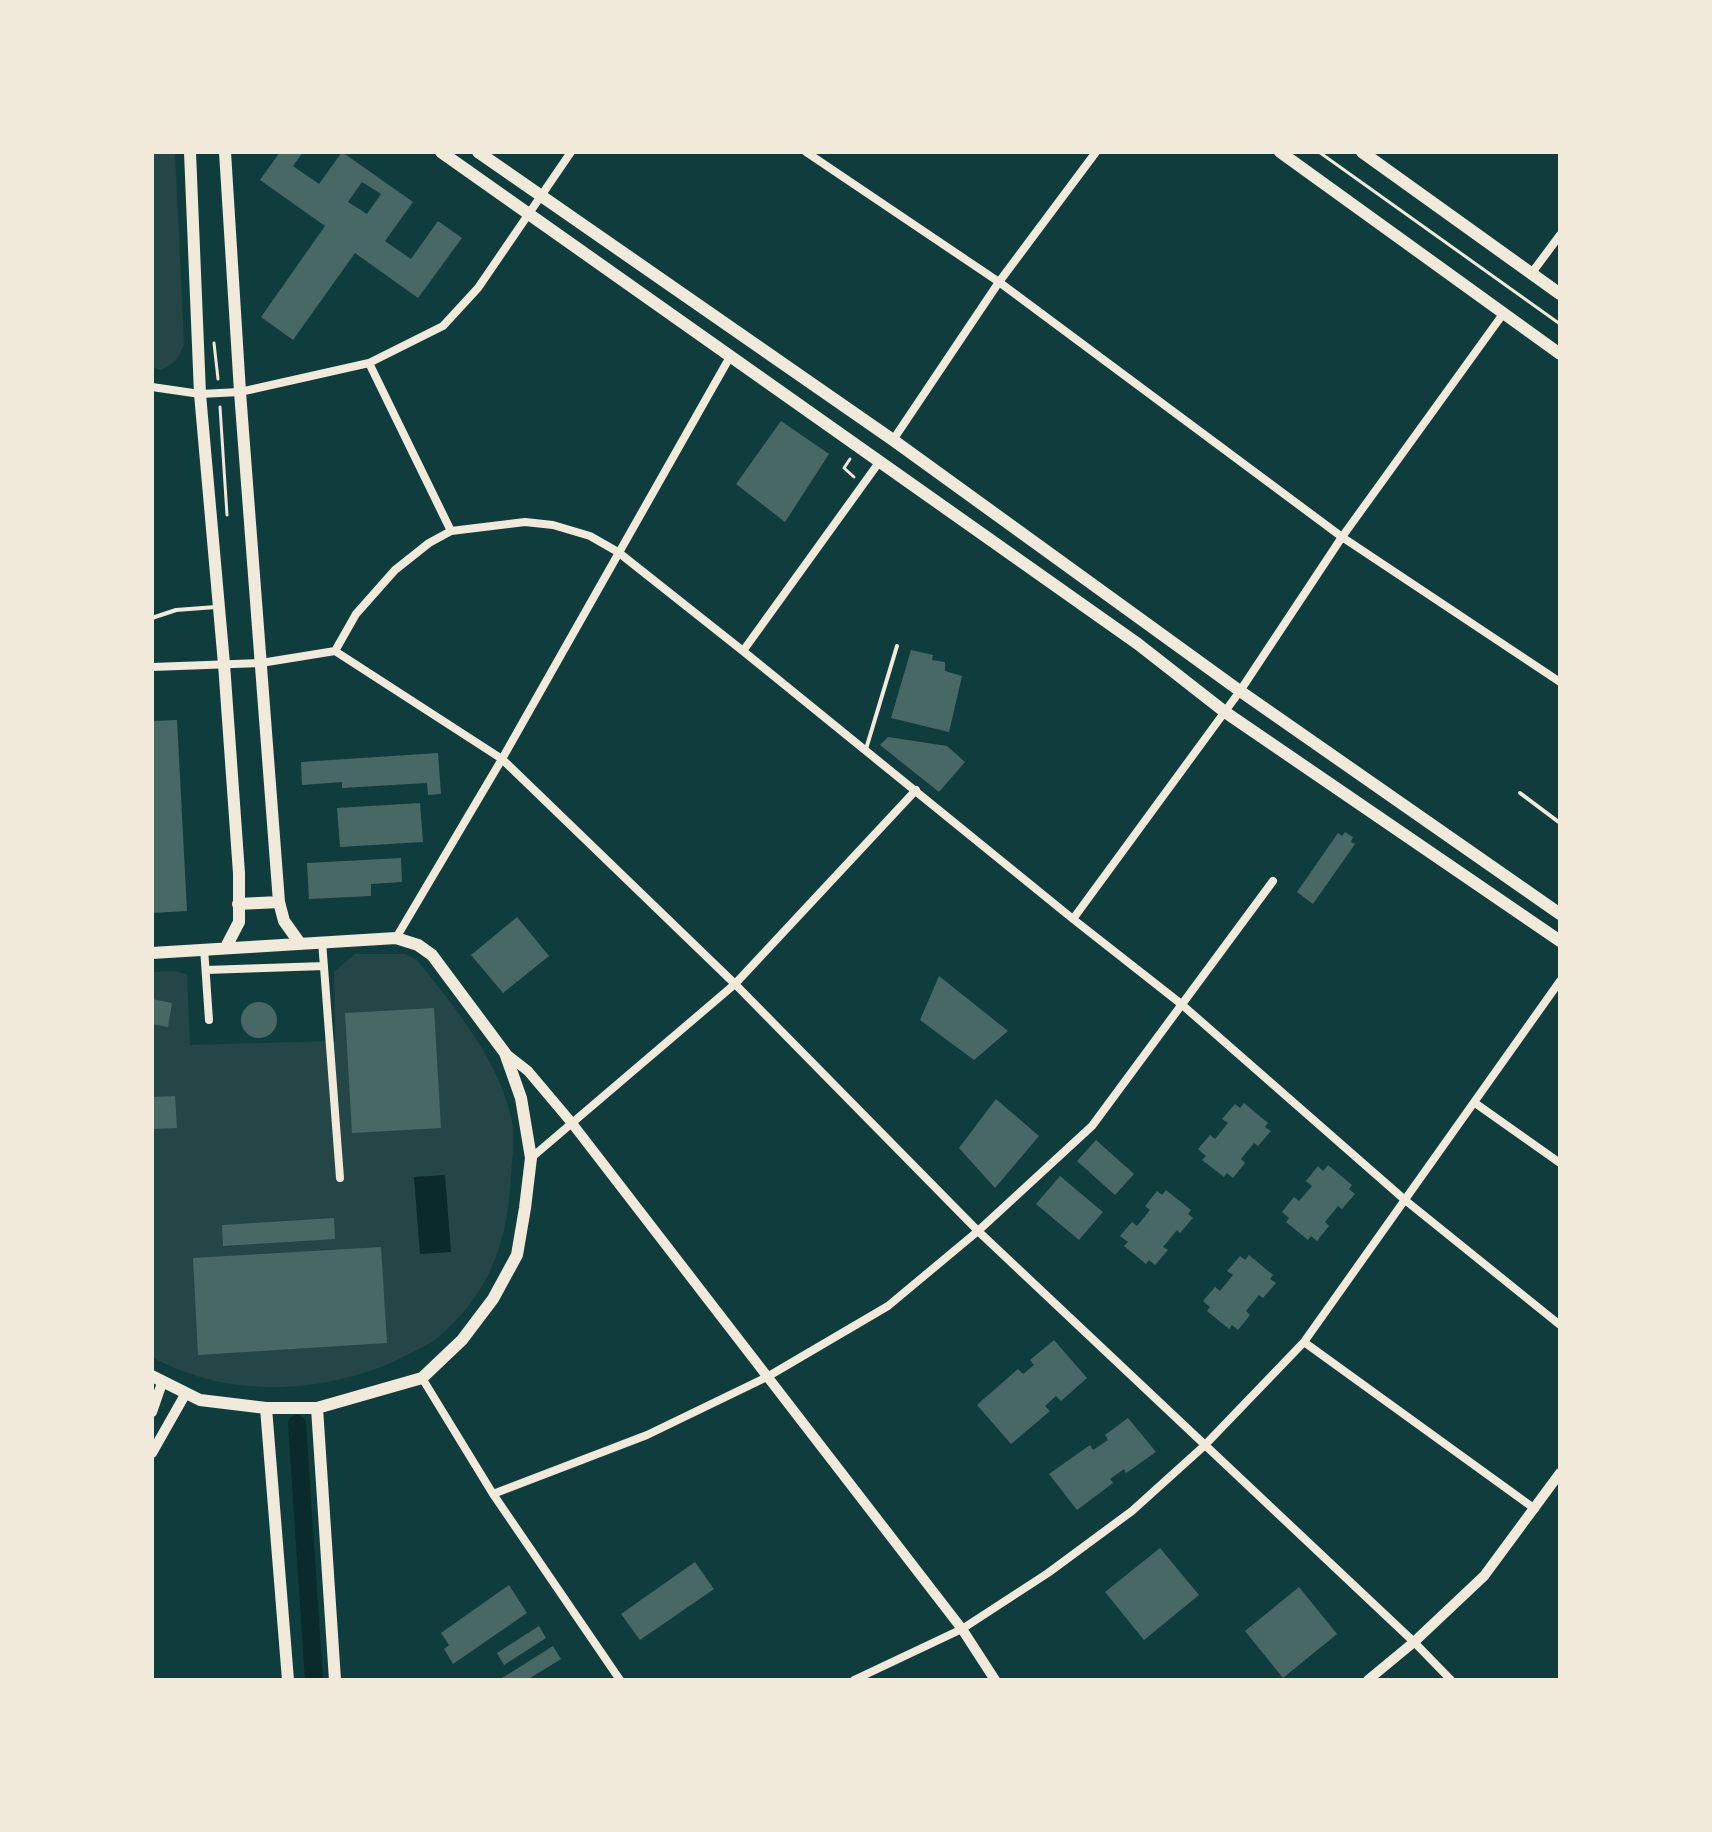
<!DOCTYPE html>
<html>
<head>
<meta charset="utf-8">
<style>
  body { margin:0 }
  #map { position:relative; width:1712px; height:1832px; overflow:hidden; background:#0f3d3e; font-family:"PT Sans Narrow",sans-serif }
  canvas { display:block }
  .frame { position:absolute; inset:0; border:154px solid #f1e9da; pointer-events:none }
</style>
</head>
<body>
<div id="map">
<canvas width="1712" height="1832"></canvas>
<div class="frame"></div>
</div>
<script>
const g = document.querySelector('canvas').getContext('2d');
g.lineJoin = 'round';
function fill(path, color) { g.fillStyle = color; g.fill(path, 'evenodd'); }
function stroke(path, color, width, dash) { g.strokeStyle = color; g.lineWidth = width; g.lineCap = dash ? 'butt' : 'round'; g.setLineDash(dash || []); g.stroke(path); }
const green = new Path2D(`
  M152 152H175L184 343C180 358 174 364 161 370L152 367Z
  M355 954H405L417 960C455 1008 503 1064 513 1127 515 1142 512 1160 511 1175 508 1238 492 1289 444 1332 433 1343 417 1350 403 1357 327 1395 227 1399 152 1357V972L175 971 187 974 190 1045 335 1041 334 972Z`);
const water = new Path2D(`
  M445 1175 451 1252 420 1254 414 1177Z`);
const canal = new Path2D(`
  M297 1424 314 1680`);
const building = new Path2D(`
  M280 152H303L293 166 319 184 342 152 413 202 385 241 411 259 438 221 462 238 418 298 355 253 293 340 261 317 325 226 260 180ZM362 182 381 194 367 214 348 202Z
  M781 421 829 454 785 522 736 484Z
  M911 650 933 655 932 660 945 662V671L962 676 949 732 891 718Z
  M177 720 187 911 152 913V721Z
  M888 737 947 746 965 762 939 792 880 745Z
  M438 753 441 794 428 795 427 783 342 788V782L302 785 301 762Z
  M420 803 423 842 340 847 337 808Z
  M1345 832 1353 837 1351 842 1355 844 1313 904 1297 892 1338 833 1342 836Z
  M401 858 402 882 371 884V896L309 899 307 863Z
  M517 917 549 956 503 993 471 955Z
  M939 976 1008 1031 974 1060 920 1020Z
  M152 999 172 1003 168 1027 152 1024Z
  M241 1020a18 18 0 1 1 36 0a18 18 0 1 1-36 0Z
  M434 1008 441 1128 352 1133 345 1013Z
  M175 1096 177 1128 152 1129V1097Z
  M996 1099 1039 1136 995 1188 959 1148Z
  M1244 1103 1268 1123 1265 1127 1271 1131 1258 1146 1254 1143 1241 1159 1245 1163 1233 1178 1227 1173 1224 1177 1202 1160 1206 1156 1198 1149 1210 1135 1215 1139 1228 1123 1222 1119 1235 1104 1240 1108Z
  M1096 1140 1134 1174 1115 1195 1077 1161Z
  M1328 1165 1352 1185 1349 1189 1355 1194 1342 1209 1338 1206 1325 1222 1329 1226 1317 1241 1311 1236 1308 1240 1286 1222 1289 1218 1282 1212 1294 1197 1299 1201 1312 1186 1306 1181 1318 1166 1323 1171Z
  M1060 1176 1103 1212 1079 1240 1036 1204Z
  M1166 1190 1191 1210 1188 1214 1193 1218 1180 1233 1177 1230 1163 1247 1168 1250 1155 1265 1149 1260 1146 1264 1124 1246 1128 1242 1120 1236 1132 1222 1137 1226 1150 1210 1145 1206 1157 1191 1162 1195Z
  M334 1218 335 1239 223 1246 222 1225Z
  M381 1247 387 1343 198 1355 193 1258Z
  M1249 1255 1273 1275 1270 1279 1276 1283 1263 1298 1259 1295 1246 1311 1250 1315 1238 1330 1232 1325 1229 1329 1207 1311 1210 1307 1203 1301 1215 1287 1220 1291 1233 1275 1227 1271 1240 1256 1245 1260Z
  M1054 1340 1087 1378 1061 1401 1056 1396 1045 1406 1050 1411 1011 1444 977 1405 1018 1369 1023 1374 1034 1365 1030 1360Z
  M1128 1418 1156 1452 1126 1473 1124 1469 1110 1479 1113 1483 1077 1510 1049 1474 1090 1445 1093 1450 1108 1440 1105 1435Z
  M1160 1548 1199 1595 1144 1640 1105 1592Z
  M695 1562 714 1589 640 1640 621 1614Z
  M509 1585 527 1613 453 1664 444 1649 449 1645 441 1633Z
  M1299 1587 1337 1634 1283 1678 1245 1631Z
  M539 1626 546 1638 504 1665 497 1653Z
  M553 1646 561 1659 527 1680H499Z`);
const path = new Path2D(`
  M1319 152 1560 324
  M214 343 218 379
  M220 407 227 515
  M850 459 844 468 854 477`);
const service = new Path2D(`
  M152 618 176 610 216 607
  M866 749 897 646
  M1520 793 1560 823`);
const minor = new Path2D(`
  M806 152 999 282 1342 537 1560 682
  M1531 274 1560 235
  M369 363 451 531
  M152 387 200 394 240 392 369 363 443 326 478 288 571 152
  M893 440 999 282 1096 152
  M335 651 356 614 395 570 429 543 451 531 525 522 553 525 590 536 618 552 743 651 1073 919 1180 1003 1405 1200 1560 1325
  M335 651 502 759 735 984 978 1231 1414 1642 1451 1680
  M743 651 880 461
  M152 667 261 663 335 651
  M1073 919 1240 691 1342 537 1503 314
  M396 938 502 759 731 355
  M322 941 340 1178
  M204 948 209 1020
  M206 970 324 966
  M1475 1103 1560 1163
  M531 1158 735 984 916 790
  M1304 1342 1535 1509
  M422 1378 493 1494 620 1680
  M493 1494 647 1435 767 1377 888 1306 978 1231 1092 1126 1273 881
  M854 1680 962 1629 1048 1573 1132 1511 1204 1446 1304 1342 1560 981`);
const tertiary = new Path2D(`
  M505 1053 528 1071 571 1122 962 1629 995 1680
  M152 1412 162 1383
  M152 1453 186 1393
  M1368 1680 1414 1642 1484 1576 1560 1473`);
const secondary = new Path2D(`
  M190 152 200 394 224 664 239 873V922L226 947
  M225 152 240 392 279 902 284 921 299 942
  M441 152 1138 644 1225 712 1560 941
  M478 152 893 440 1240 691 1560 914
  M1280 152 1560 354
  M1362 152 1560 294
  M238 904 279 902
  M152 953 396 938 418 945 432 955 505 1053 521 1098 531 1158 525 1208 517 1255 493 1299 462 1340 422 1378 317 1408H266L200 1400 152 1376
  M266 1408 288 1680
  M317 1408 335 1680`);
fill(green, '#244646');
fill(water, '#0a2a2b');
stroke(canal, '#0a2a2b', 18);
fill(building, '#486865');
stroke(path, '#f1e9da', 3);
stroke(service, '#f1e9da', 4);
stroke(minor, '#f1e9da', 8);
stroke(tertiary, '#f1e9da', 10);
stroke(secondary, '#f1e9da', 12);
</script>
</body>
</html>
